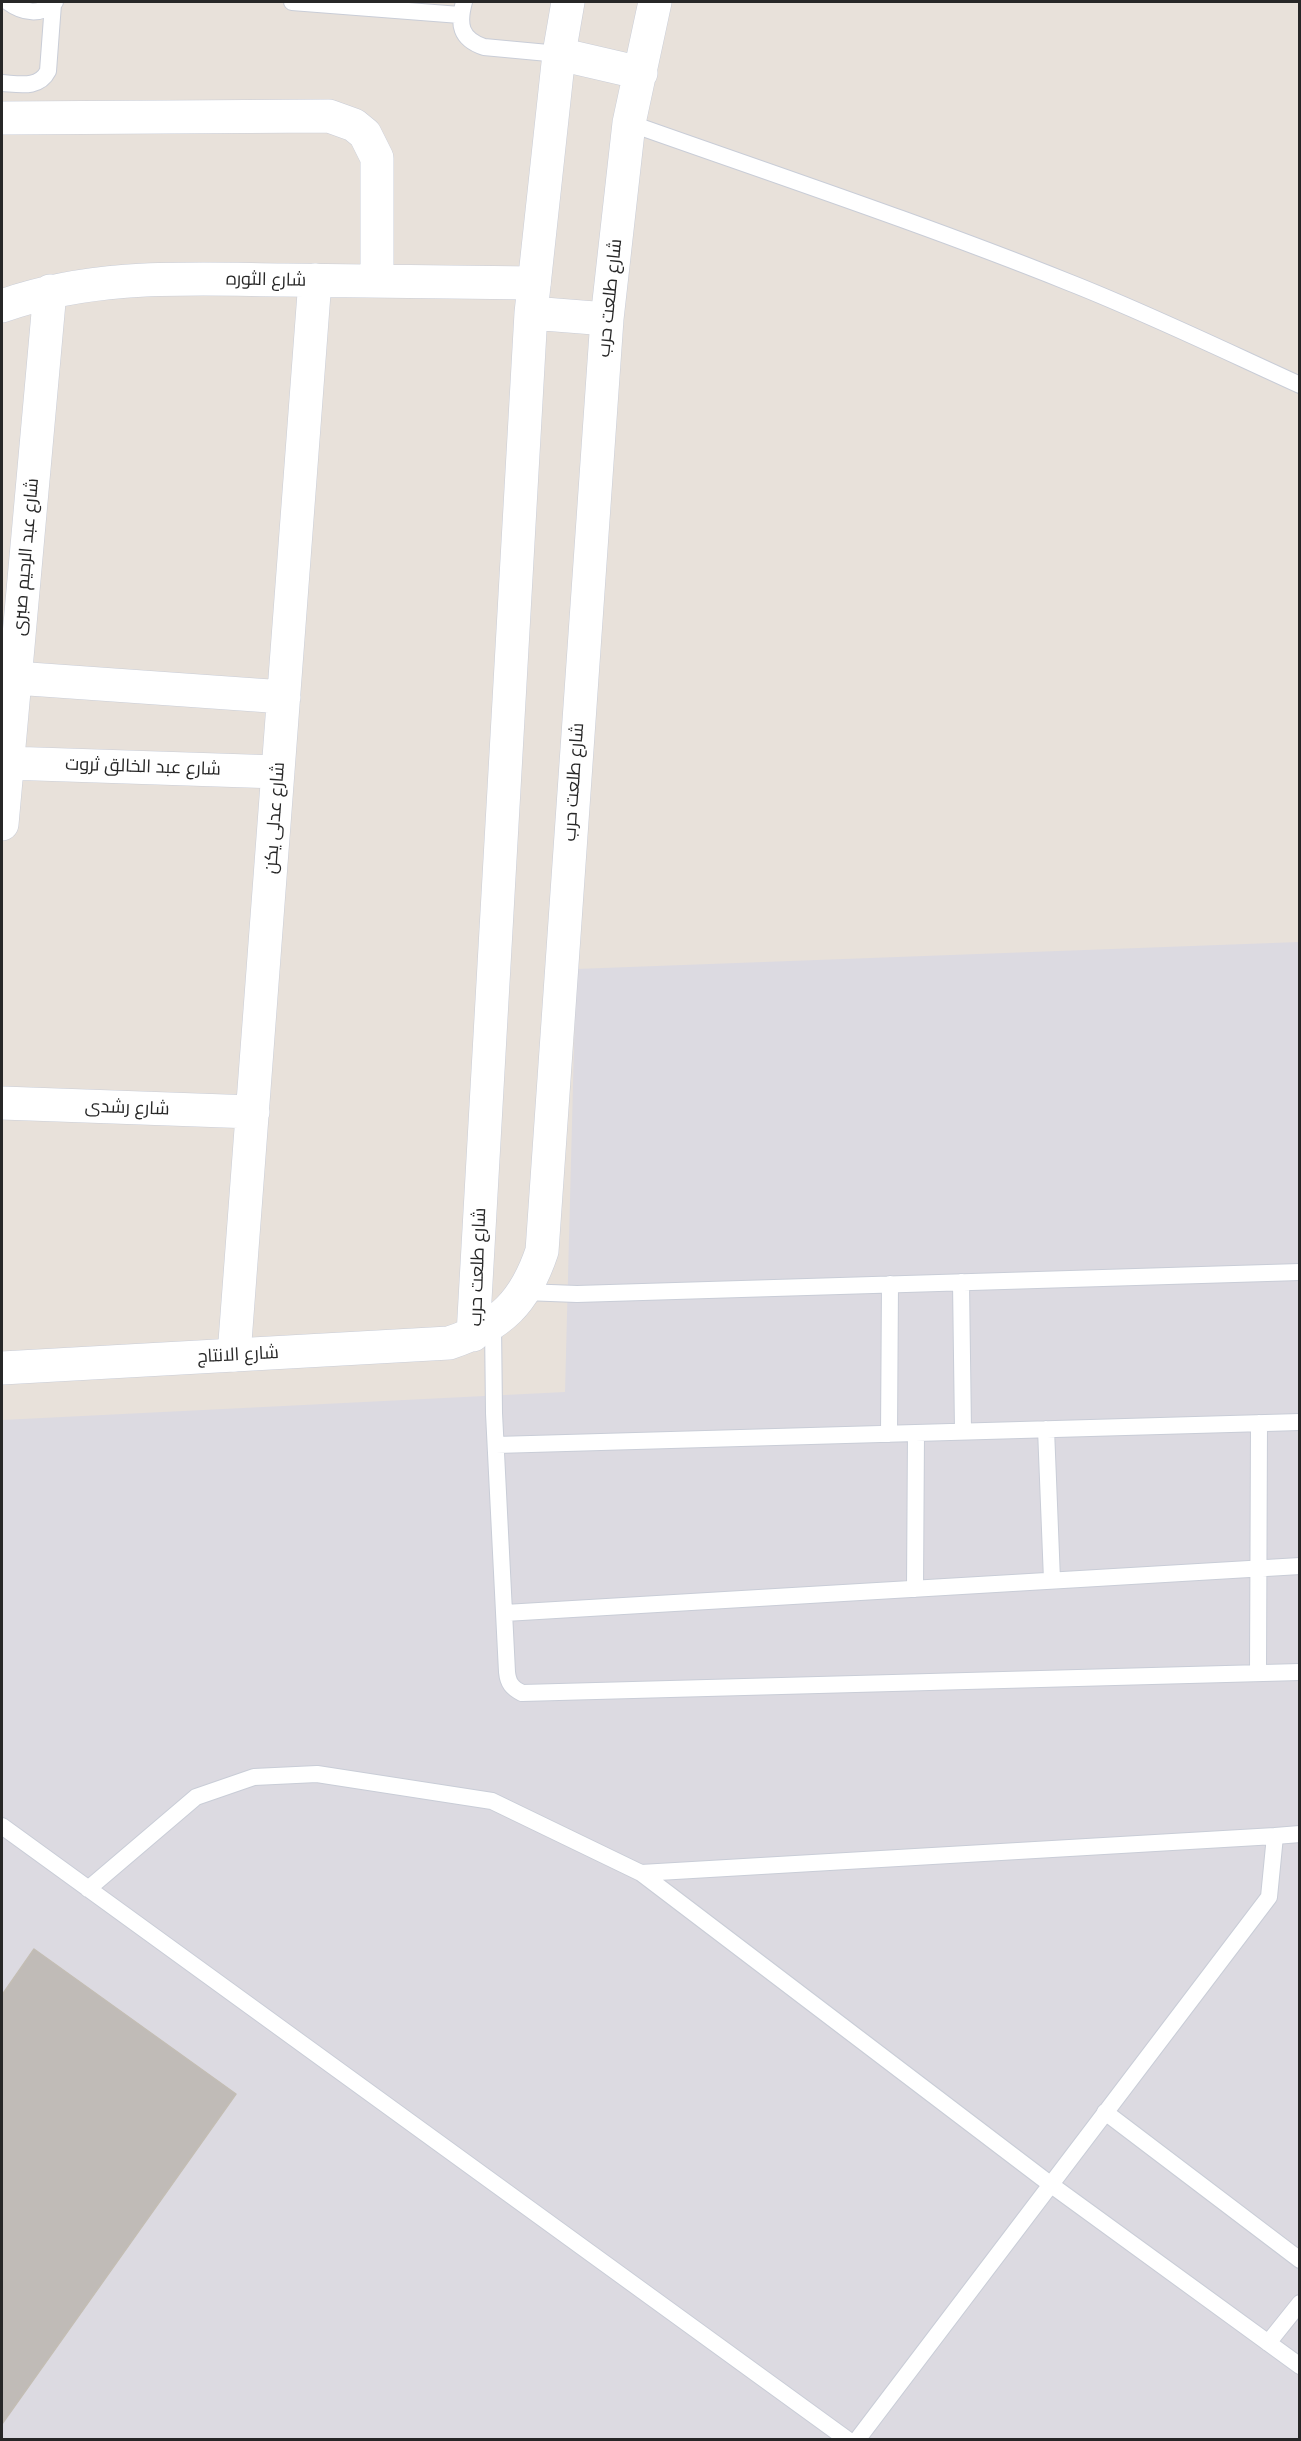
<!DOCTYPE html>
<html>
<head>
<meta charset="utf-8">
<style>
  body { margin:0 }
  #map { position:relative; width:1301px; height:2441px; overflow:hidden; background:#e8e1da; font-family:"Noto Sans",sans-serif }
  canvas { display:block }
  .frame { position:absolute; inset:0; border:3px solid #272727; pointer-events:none }
</style>
</head>
<body>
<div id="map">
<canvas width="1301" height="2441"></canvas>
<div class="frame"></div>
</div>
<script>
const g = document.querySelector('canvas').getContext('2d');
g.lineJoin = 'round';
function fill(path, color) { g.fillStyle = color; g.fill(path, 'evenodd'); }
function stroke(path, color, width, dash) { g.strokeStyle = color; g.lineWidth = width; g.lineCap = dash ? 'butt' : 'round'; g.setLineDash(dash || []); g.stroke(path); }
function write(font, color, halo, rows, align = 'center') {
  g.font = font + ' "Noto Sans",Cairo,sans-serif'; g.lineWidth = 4.5; g.setLineDash([]); g.textBaseline = 'middle'; g.strokeStyle = halo; g.fillStyle = color; for (const [text, x, y, turn = 0] of rows) {
    g.save(); g.translate(x, y); g.rotate((+turn || 0) * Math.PI / 180); g.textAlign = isNaN(turn) ? turn : align; if (halo) g.strokeText(text, 0, 0); g.fillText(text, 0, 0); g.restore();
  }
}
const industrial = new Path2D(`
  M1299 942V2439L2 2440V1420L565 1392 576 969Z`);
const building = new Path2D(`
  M34 1949 236 2094 2 2424V1995Z`);
const lane = new Path2D(`
  M8 2C23 13 41 16 55 2
  M292 2 460 15
  M464 2C458 24 460 39 484 47L559 54
  M2 83C19 84 39 89 48 71L53 4
  M629 123C776 175 923 224 1068 282 1147 313 1223 350 1300 385
  M961 1282 963 1431
  M524 1292 577 1294 1300 1272
  M493 1324 494 1413 507 1672C508 1683 512 1688 522 1693L1300 1672
  M1046 1429 1052 1580
  M889 1434 890 1284
  M496 1445 1300 1422
  M915 1589 916 1433
  M505 1613 1300 1566
  M1258 1673 1259 1423
  M2 1826 848 2440
  M1275 1836 1300 1834
  M641 1873 1275 1836 1269 1897 857 2440
  M88 1889 196 1797 254 1777 317 1774 492 1801 641 1873 1050 2184 1300 2366
  M1105 2112 1300 2260
  M1268 2343 1300 2303`);
const street = new Path2D(`
  M559 54 568 2
  M2 118 329 116 354 125 365 134 377 158V281
  M2 306C95 273 187 279 284 280 368 281 451 282 534 283
  M15 678 284 697
  M7 763 278 772
  M2 824 50 291
  M2 1103 253 1112
  M234 1355 315 280`);
const secondary = new Path2D(`
  M531 313 607 319
  M473 1335 531 313 559 54 641 73
  M2 1368 449 1343C501 1326 525 1302 542 1251L607 319 629 123 655 2`);
const streetNames = [
  ["شارع الثوره",266,280,1],
  ["شارع طلعت حرب",610,298,-84],
  ["شارع عبد الرحيم صبرى",26,557,-85],
  ["شارع عبد الخالق ثروت",143,767,2],
  ["شارع طلعت حرب",574,782,-86],
  ["شارع عدلى يكن",275,818,-86],
  ["شارع رشدى",127,1108,2],
  ["شارع طلعت حرب",478,1267,-88],
  ["شارع الانتاج",238,1355,-3]
];
fill(industrial, '#dcdae1');
fill(building, '#c0bbb7');
stroke(building, '#c3bdb4', 1.5);
stroke(lane, '#c9cdd7', 18);
stroke(street, '#c9cdd7', 34);
stroke(secondary, '#c9cdd7', 34);
stroke(lane, '#fff', 16);
stroke(street, '#fff', 33);
stroke(secondary, '#fff', 33);
write('18px', '#272727', '#fff', streetNames);
</script>
</body>
</html>
